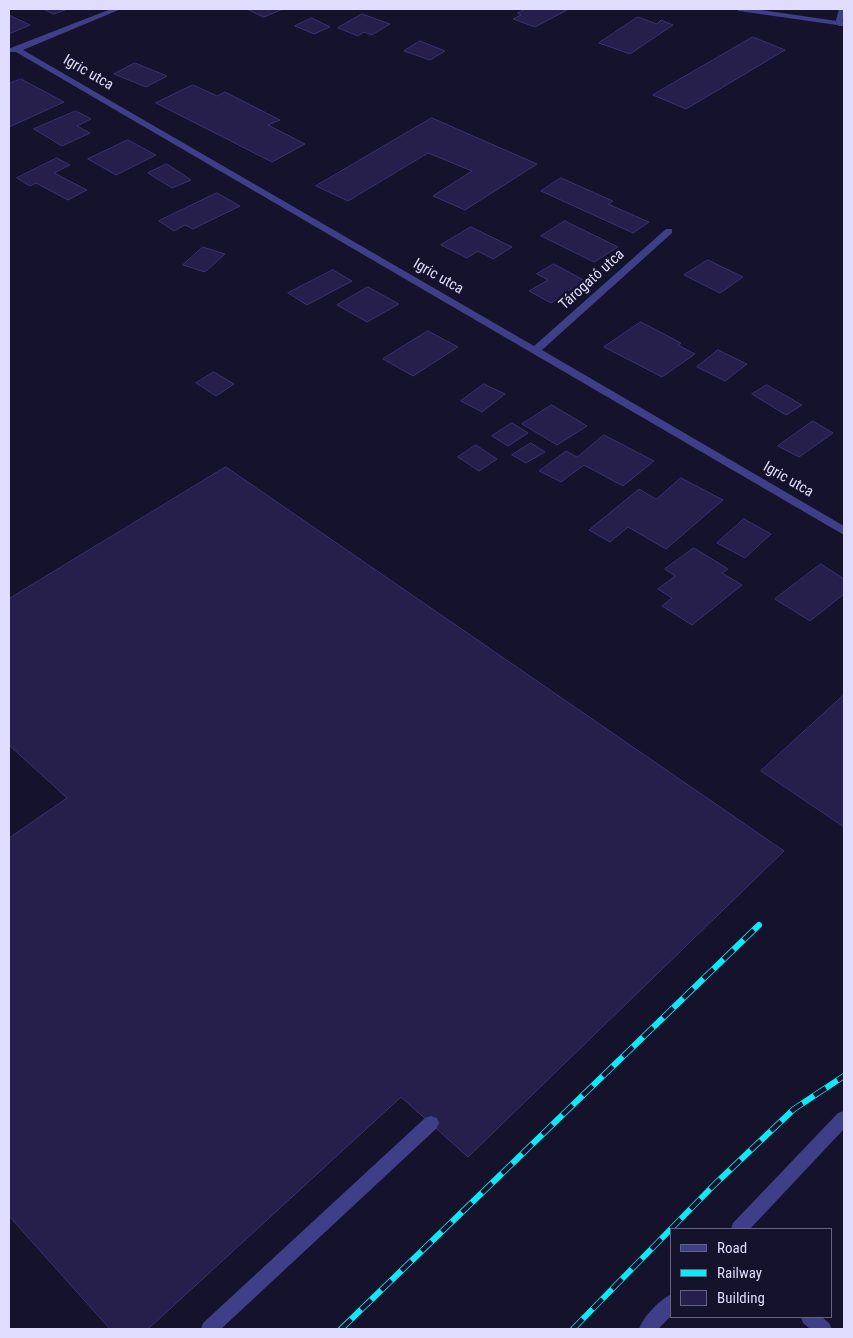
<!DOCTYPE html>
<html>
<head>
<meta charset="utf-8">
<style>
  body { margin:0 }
  #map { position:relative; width:853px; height:1338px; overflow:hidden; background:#15122b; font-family:"Roboto Condensed",sans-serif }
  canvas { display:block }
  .frame { position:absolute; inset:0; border:10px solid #dfdcfe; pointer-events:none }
  .legend { position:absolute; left:670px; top:1228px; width:162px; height:90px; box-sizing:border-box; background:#15122b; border:1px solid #66637f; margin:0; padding:6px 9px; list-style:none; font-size:15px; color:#dfdcfe }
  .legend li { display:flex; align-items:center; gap:10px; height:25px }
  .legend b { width:25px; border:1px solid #66637f }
</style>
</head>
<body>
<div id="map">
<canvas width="853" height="1338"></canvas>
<div class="frame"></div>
<ul class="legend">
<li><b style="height:6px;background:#3f3e88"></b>Road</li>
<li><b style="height:6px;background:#0ee9f8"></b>Railway</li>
<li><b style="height:14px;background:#261e4b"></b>Building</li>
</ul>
</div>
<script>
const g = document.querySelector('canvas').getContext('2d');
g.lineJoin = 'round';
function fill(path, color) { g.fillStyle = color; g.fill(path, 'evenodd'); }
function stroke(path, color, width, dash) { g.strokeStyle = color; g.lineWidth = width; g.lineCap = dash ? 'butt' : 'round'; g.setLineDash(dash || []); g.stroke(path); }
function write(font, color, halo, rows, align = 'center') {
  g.font = font + ' "Roboto Condensed",sans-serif'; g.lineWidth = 5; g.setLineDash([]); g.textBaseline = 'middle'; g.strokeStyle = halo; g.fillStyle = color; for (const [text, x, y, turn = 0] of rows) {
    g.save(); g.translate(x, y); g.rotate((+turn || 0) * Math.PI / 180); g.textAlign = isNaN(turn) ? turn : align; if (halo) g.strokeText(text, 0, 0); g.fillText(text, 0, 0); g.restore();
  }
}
const building = new Path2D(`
  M43 9H68L54 14Z
  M247 9H283L264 17Z
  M526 9H569L535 27 513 19 521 15 518 13Z
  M362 14 390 24 372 35 364 32 358 36 338 28Z
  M9 15 30 25 9 34Z
  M638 17 657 24 661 20 673 25 630 54 599 43Z
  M312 18 330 27 314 34 295 26Z
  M753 37 785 50 686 109 653 95Z
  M420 41 445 51 430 60 404 51Z
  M135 63 167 76 146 87 114 74Z
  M21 79 64 102 9 127V84Z
  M193 85 217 96 225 92 280 120 268 125 305 144 272 162 156 103Z
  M76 111 91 119 77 126 90 133 62 146 34 129Z
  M432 118 537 164 465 210 433 196 472 171 428 153 348 201 316 186Z
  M128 140 156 155 116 175 88 159Z
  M57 158 70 165 54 173 87 190 68 200 36 183 30 186 17 178Z
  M167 164 191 180 172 188 148 173Z
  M561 178 613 201 608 204 649 222 633 233 541 191Z
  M217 193 240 206 193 229 185 225 174 231 159 221Z
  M565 221 618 247 594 262 541 236Z
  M471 227 512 247 493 259 478 251 467 258 441 245Z
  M203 247 225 254 205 272 183 265Z
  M708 260 743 277 720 293 684 275Z
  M554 264 587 282 551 303 529 291 548 280 537 274Z
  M333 270 352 281 307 305 288 293Z
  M368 287 399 304 367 322 337 305Z
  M641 322 681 343 678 345 695 354 662 377 604 347Z
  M428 331 458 347 413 376 383 359Z
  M718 350 747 364 725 381 697 367Z
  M214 372 234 384 216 396 196 383Z
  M484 384 505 394 482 412 461 401Z
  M767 385 802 405 786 415 752 394Z
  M552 405 587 426 557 445 522 424Z
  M813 421 833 433 799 457 778 446Z
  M512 423 528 433 508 446 492 436Z
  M604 435 654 461 623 486 584 465 561 482 539 471 566 451 577 457Z
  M531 443 545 452 526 463 512 455Z
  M476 445 497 459 479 471 458 457Z
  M226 467 784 851 468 1157 401 1097 148 1329H110L9 1216V838L67 798 9 745V599Z
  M681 478 723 500 666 549 628 527 610 542 589 530 639 489 656 499Z
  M744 519 771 534 745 558 717 543Z
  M694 548 728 569 722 573 742 585 692 625 662 606 672 598 658 589 675 576 665 569Z
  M821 564 844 579V594L810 621 775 599Z
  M844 695V827L761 771Z`);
const service = new Path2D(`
  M839 9H844L842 26H839L835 24Z
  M431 1116 437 1118 439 1123 437 1128 221 1329H201L203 1323 425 1118Z
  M801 1317H822L829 1323 832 1329H810L803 1323Z`);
const minor = new Path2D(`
  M111 9H121L23 50 534 346 666 229H672V233L542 350 844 526V535L16 52H9V49L13 47Z
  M735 9H754L844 22V26L739 11Z`);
const tertiary = new Path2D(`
  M844 1111V1129L750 1229H731L733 1223 838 1113Z
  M672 1294V1315L658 1329H639C643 1317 660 1299 672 1294Z`);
const rail = new Path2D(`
  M341 1329 759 925
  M573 1329 714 1185 794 1109 844 1076`);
const farStreetnames = [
  ["Igric utca",88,73,30],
  ["Igric utca",438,277,30],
  ["Tárogató utca",592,280,-42],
  ["Igric utca",788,480,30]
];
fill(building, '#261e4b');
stroke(building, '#3c3176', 1);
fill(service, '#3f3e88');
fill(minor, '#3f3e88');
fill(tertiary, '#3f3e88');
stroke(rail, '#0ee9f8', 6);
stroke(rail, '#15122b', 4.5, [14]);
write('15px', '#dfdcfe', '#15122b', farStreetnames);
</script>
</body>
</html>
